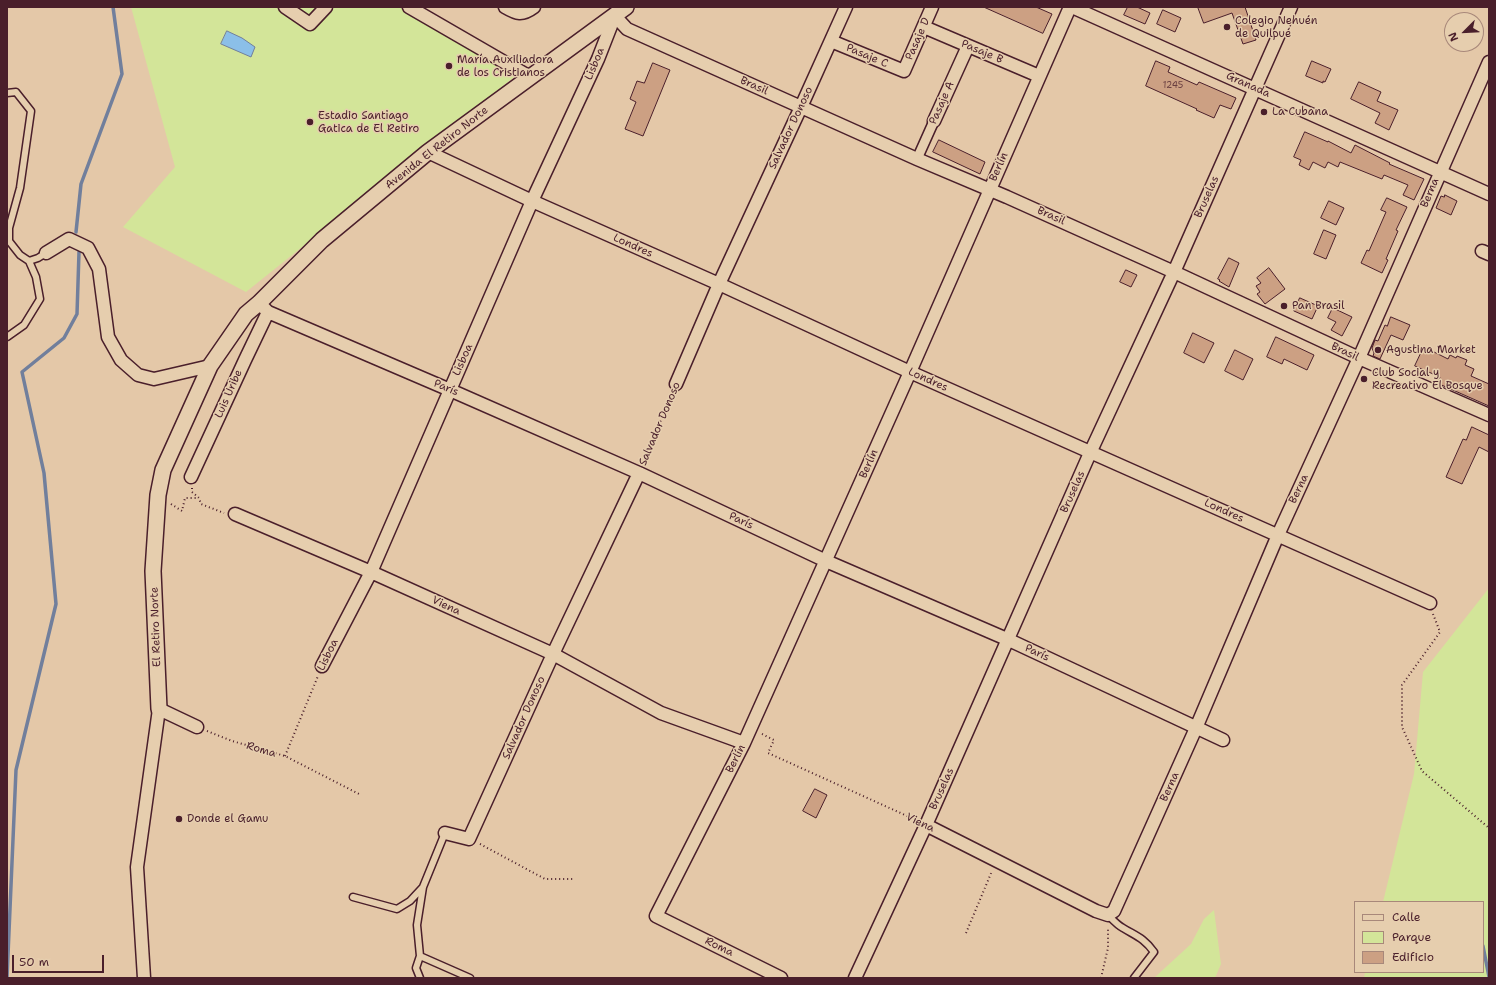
<!DOCTYPE html>
<html>
<head>
<meta charset="utf-8">
<style>
  body { margin:0 }
  #map { position:relative; width:1496px; height:985px; overflow:hidden; background:#e4c8a8; font-family:"Shantell Sans",sans-serif }
  canvas { display:block }
  .frame { position:absolute; inset:0; border:8px solid #4a1f2b; pointer-events:none }
  .legend { position:absolute; left:1354px; top:901px; width:130px; height:72px; box-sizing:border-box; background:#e6ceae; border:1px solid #a8887a; margin:0; padding:5px 7px; list-style:none; font-size:12px; color:#4a1f2b }
  .legend li { display:flex; align-items:center; gap:8px; height:20px }
  .legend b { width:20px; border:1px solid #a8887a }
  .north { position:absolute; left:1444px; top:12px; width:40px; height:40px; box-sizing:border-box; background:#e6ceae; border:1px solid #a8887a; border-radius:50%; rotate:246deg; font-size:11px; font-weight:700; line-height:16px; text-align:center; color:#4a1f2b }
  .north::after { content:''; display:block; margin:auto; width:14px; height:18px; background:#4a1f2b; clip-path:polygon(50% 0,100% 100%,50% 72%,0 100%) }
  .scale { position:absolute; left:12px; top:955px; width:92px; height:18px; box-sizing:border-box; border:2px solid #4a1f2b; border-top:0; padding-left:5px; font-size:12px; line-height:14px; white-space:nowrap; color:#4a1f2b; -webkit-text-stroke:3px #e6ceae; paint-order:stroke }
</style>
</head>
<body>
<div id="map">
<canvas width="1496" height="985"></canvas>
<div class="frame"></div>
<ul class="legend">
<li><b style="height:5px;background:#e6ceae"></b>Calle</li>
<li><b style="height:11px;background:#d3e599"></b>Parque</li>
<li><b style="height:11px;background:#cca083"></b>Edificio</li>
</ul>
<div class="north">N</div>
<div class="scale">50 m</div>
</div>
<script>
const g = document.querySelector('canvas').getContext('2d');
g.lineJoin = 'round';
function fill(path, color) { g.fillStyle = color; g.fill(path, 'evenodd'); }
function stroke(path, color, width, dash) { g.strokeStyle = color; g.lineWidth = width; g.lineCap = dash ? 'butt' : 'round'; g.setLineDash(dash || []); g.stroke(path); }
function write(font, color, halo, rows, align = 'center') {
  g.font = font + ' "Shantell Sans",sans-serif'; g.lineWidth = 3; g.setLineDash([]); g.textBaseline = 'middle'; g.strokeStyle = halo; g.fillStyle = color; for (const [text, x, y, turn = 0] of rows) {
    g.save(); g.translate(x, y); g.rotate((+turn || 0) * Math.PI / 180); g.textAlign = isNaN(turn) ? turn : align; if (halo) g.strokeText(text, 0, 0); g.fillText(text, 0, 0); g.restore();
  }
}
const green = new Path2D(`
  M131 7H400L514 77 246 292 123 227 175 167Z
  M1489 588V978H1364L1365 972H1483V902H1383L1414 774 1423 672Z
  M1214 910 1221 964 1215 978H1154L1191 944 1204 919Z`);
const water = new Path2D(`
  M227 31 242 38 255 47 251 57 221 44Z`);
const stream = new Path2D(`
  M76 232 81 184 122 74 113 7
  M1483 946 1489 977
  M7 978 16 770 56 604 44 473 22 372 64 338 77 314 79 252`);
const building = new Path2D(`
  M984 7H1036L1052 14 1043 33Z
  M1128 7H1137L1150 13 1145 24 1124 15Z
  M1198 7H1245L1256 40 1243 44 1232 13 1204 23Z
  M1163 10 1181 18 1175 32 1157 24Z
  M1156 61 1170 67 1168 72 1197 85 1199 82 1236 98 1231 109 1220 105 1214 118 1196 110 1197 109 1146 86Z
  M1312 61 1331 69 1325 82 1323 81V83L1306 76Z
  M653 63 670 70 643 136 625 129 636 102 630 99 637 81 644 83Z
  M1359 82 1381 92 1377 101 1398 110 1389 130 1375 123 1380 113 1351 99Z
  M1305 132 1328 142V141L1351 153 1355 145 1390 163 1389 164 1424 179 1414 200 1403 195 1408 185 1384 175 1382 179 1340 162 1338 167 1328 162 1325 168 1313 162 1309 170 1299 165 1301 160 1294 157Z
  M939 140 985 162 980 174 933 152Z
  M1445 195 1457 201 1451 215 1436 208 1441 196 1444 197Z
  M1387 198 1407 207 1396 230 1398 231 1386 259 1388 260 1382 273 1361 263 1367 250 1369 251 1386 212 1381 210Z
  M1329 201 1344 208 1336 225 1321 218Z
  M1324 230 1336 235 1326 259 1314 254Z
  M1229 258 1239 263 1229 287 1219 281 1220 280 1218 279Z
  M1269 268 1285 289 1265 304 1257 294 1260 292 1256 286 1261 283 1257 278Z
  M1126 270 1137 275 1131 287 1120 282Z
  M1300 298 1318 306 1312 319 1294 311Z
  M1333 308 1352 317 1342 336 1331 330 1336 322 1328 318Z
  M1391 317 1410 325 1403 340 1391 335 1380 359 1373 356 1374 353 1372 348 1375 340 1378 341 1385 325 1387 326Z
  M1193 333 1214 343 1204 363 1184 353Z
  M1276 337 1314 355 1307 370 1284 359 1282 364 1267 357Z
  M1424 347 1448 359 1450 355 1456 358 1457 356 1467 360 1465 365 1474 369 1471 376 1489 384V406L1437 383 1440 377 1415 366Z
  M1235 350 1253 359 1243 380 1225 371Z
  M1472 427 1489 435V452L1479 447 1462 484 1446 477 1463 439 1466 440Z
  M815 789 827 795 816 818 803 811Z`);
const path = new Path2D(`
  M643 462 672 394
  M192 488V492L199 498 201 504 224 513
  M171 504 182 511 185 498H198
  M1433 614 1440 632 1402 685V727L1422 771 1489 828
  M207 731 232 741 285 756 361 795
  M762 734 774 740 768 753 916 820
  M285 756 318 676
  M480 844 545 879H574
  M966 933 992 871
  M1101 978 1108 948V928`);
const service = new Path2D(`
  M7 93 16 92 31 111 20 188 9 228V241L20 255 29 261 38 258 46 253
  M7 337 24 325 40 299 36 277 29 261
  M445 833 423 887 417 925 420 956 470 978
  M353 897 397 909 410 901 423 887
  M1108 915C1112 919 1117 925 1123 928 1136 936 1144 938 1154 952L1134 978
  M420 956 416 968 420 978`);
const pedestrian = new Path2D(`
  M917 159 934 121`);
const minor = new Path2D(`
  M285 7 310 24 326 7
  M409 7 530 77
  M505 7C517 14 522 16 534 7
  M1072 7 1489 194
  M615 16 627 29 917 159 1007 197 1174 272 1359 358 1489 415
  M924 27 1039 76
  M831 41 904 71 932 7
  M934 121 968 46
  M428 152 532 201 719 284 910 372 1430 603
  M1482 251 1489 254
  M46 253 69 239 88 248 99 269 108 337 121 360 138 375 154 379 210 366
  M259 303 268 312 450 390 639 473 826 561 1009 640 1223 740
  M676 384 719 284 801 107 846 7
  M191 477 245 360 268 312
  M235 514 371 572 553 654 661 713 744 743
  M322 666 371 572 532 201 598 59 616 13
  M926 825 1096 911 1108 915 1114 911 1196 728 1278 535 1359 358 1489 62
  M445 833 469 839 553 654 639 473
  M144 978 137 867 159 709 197 727
  M781 978 656 916 744 743 910 372 1070 7
  M855 978 926 825 1090 453 1174 272 1291 7`);
const tertiary = new Path2D(`
  M159 709 153 571 158 495 163 470 210 366 246 314 259 303 322 240 428 152 626 7`);
const markers = [
  [1227,27,4,"#4a1f2b"],
  [449,66,4,"#4a1f2b"],
  [1264,112,4,"#4a1f2b"],
  [310,122,4,"#4a1f2b"],
  [1284,306,4,"#4a1f2b"],
  [1378,350,4,"#4a1f2b"],
  [1364,379,4,"#4a1f2b"],
  [179,819,4,"#4a1f2b"]
];
const numberNames = [
  ["1245",1173,86]
];
const poiNames = [
  ["Colegio Nehuén",1235,21],
  ["de Quilpué",1235,34],
  ["María Auxiliadora",457,60],
  ["de los Cristianos",457,73],
  ["La Cubana",1272,112],
  ["Estadio Santiago",318,116],
  ["Gatica de El Retiro",318,129],
  ["Pan Brasil",1292,306],
  ["Agustina Market",1386,350],
  ["Club Social y",1372,373],
  ["Recreativo El Bosque",1372,386],
  ["Donde el Gamu",187,819]
];
const streetNames = [
  ["Pasaje D",918,39,-66],
  ["Pasaje B",982,52,23],
  ["Pasaje C",867,56,23],
  ["Lisboa",595,64,-67],
  ["Granada",1248,85,24],
  ["Brasil",754,86,24],
  ["Pasaje A",942,103,-66],
  ["Salvador Donoso",791,128,-65],
  ["Avenida El Retiro Norte",437,148,-38],
  ["Berlín",999,167,-66],
  ["Berna",1430,193,-67],
  ["Bruselas",1207,197,-66],
  ["Brasil",1051,216,24],
  ["Londres",633,246,24],
  ["Brasil",1345,352,25],
  ["Lisboa",463,360,-66],
  ["Londres",928,380,24],
  ["París",446,388,23],
  ["Luis Uribe",229,394,-66],
  ["Salvador Donoso",660,424,-67],
  ["Berlín",869,464,-66],
  ["Berna",1299,489,-65],
  ["Bruselas",1073,492,-66],
  ["Londres",1224,511,24],
  ["París",741,521,25],
  ["Viena",446,606,25],
  ["El Retiro Norte",156,627,-92],
  ["París",1037,653,25],
  ["Lisboa",328,655,-64],
  ["Salvador Donoso",524,718,-66],
  ["Roma",261,750,16],
  ["Berlín",736,759,-63],
  ["Berna",1170,787,-66],
  ["Bruselas",942,789,-66],
  ["Viena",920,823,25],
  ["Roma",719,947,26]
];
fill(green, '#d3e599');
fill(water, '#8bbfe8');
stroke(water, '#717f9c', 1);
stroke(stream, '#717f9c', 3.5);
fill(building, '#cca083');
stroke(building, '#4a1f2b', 1);
stroke(service, '#4a1f2b', 9);
stroke(pedestrian, '#4a1f2b', 12);
stroke(minor, '#4a1f2b', 15);
stroke(tertiary, '#4a1f2b', 18);
stroke(path, '#4a1f2b', 2, [1, 3]);
stroke(service, '#e6ceae', 6);
stroke(pedestrian, '#e6ceae', 9);
stroke(minor, '#e6ceae', 12);
stroke(tertiary, '#e6ceae', 15);
for (const [x, y, r, color] of markers) { const dot = new Path2D(); dot.arc(x, y, r, 0, 2 * Math.PI); g.fillStyle = color; g.fill(dot); stroke(dot, '#e6ceae', 1.5); }
write('9px', '#6a3f41', null, numberNames);
write('11px', '#4a1f2b', '#e6ceae', poiNames, 'left');
write('11px', '#4a1f2b', '#e6ceae', streetNames);
</script>
</body>
</html>
